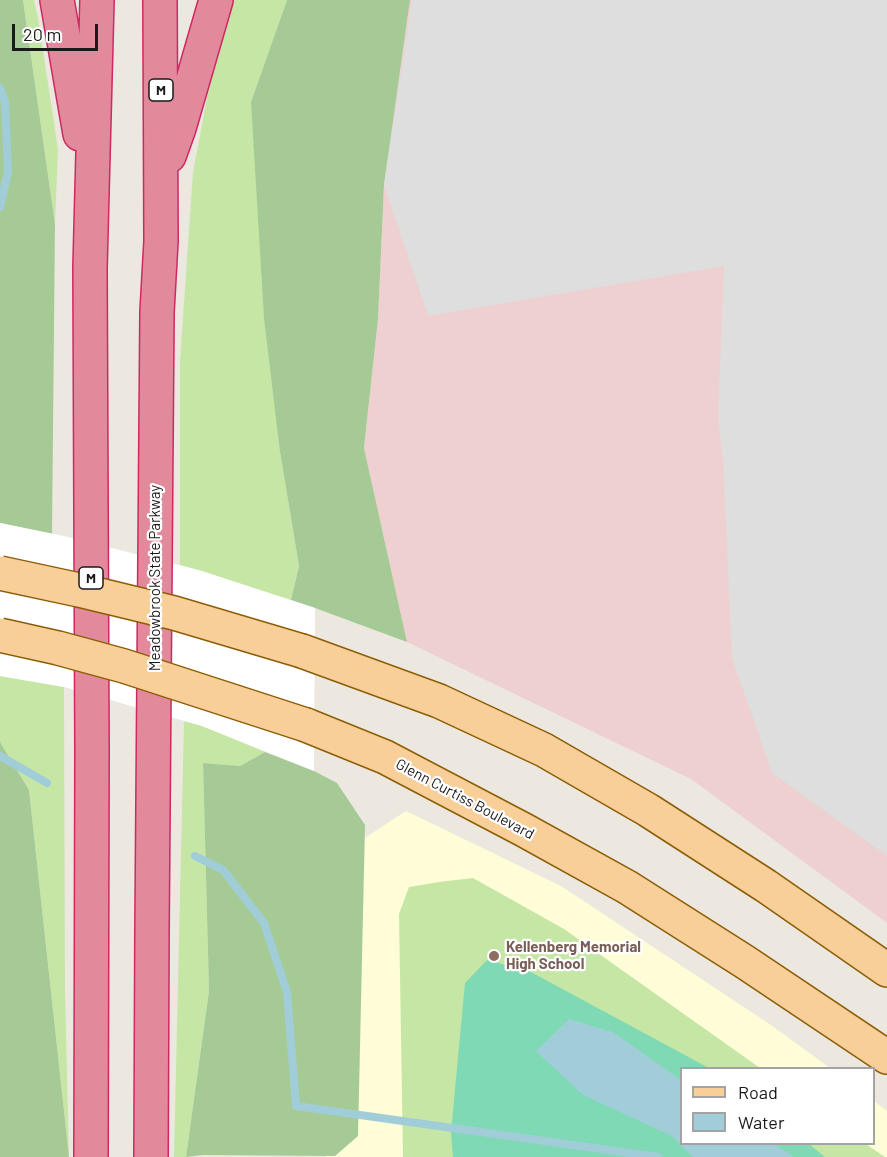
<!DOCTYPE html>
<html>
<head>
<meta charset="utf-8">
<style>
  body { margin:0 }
  #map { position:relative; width:887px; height:1157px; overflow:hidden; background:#ece8e0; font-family:Barlow,sans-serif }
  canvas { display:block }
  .legend { position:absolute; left:680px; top:1067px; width:195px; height:78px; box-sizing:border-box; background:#fff; border:2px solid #a3a3a3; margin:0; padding:8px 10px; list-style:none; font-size:18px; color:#1a1a1a }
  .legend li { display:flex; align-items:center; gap:12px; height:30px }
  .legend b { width:30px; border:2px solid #a3a3a3 }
  .scale { position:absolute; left:12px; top:24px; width:86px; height:27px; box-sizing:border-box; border:3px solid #1a1a1a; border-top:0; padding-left:8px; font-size:18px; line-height:21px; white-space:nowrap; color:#1a1a1a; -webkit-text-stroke:4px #fff; paint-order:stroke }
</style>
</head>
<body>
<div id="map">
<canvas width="887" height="1157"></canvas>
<ul class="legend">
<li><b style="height:8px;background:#f8ce99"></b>Road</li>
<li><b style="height:16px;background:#a1cdd9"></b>Water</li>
</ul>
<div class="scale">20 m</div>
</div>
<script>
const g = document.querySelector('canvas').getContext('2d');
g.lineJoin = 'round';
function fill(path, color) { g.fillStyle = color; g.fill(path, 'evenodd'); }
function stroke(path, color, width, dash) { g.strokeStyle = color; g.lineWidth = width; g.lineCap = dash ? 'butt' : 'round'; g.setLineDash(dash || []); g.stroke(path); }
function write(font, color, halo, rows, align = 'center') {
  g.font = font + ' Barlow,sans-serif'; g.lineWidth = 4.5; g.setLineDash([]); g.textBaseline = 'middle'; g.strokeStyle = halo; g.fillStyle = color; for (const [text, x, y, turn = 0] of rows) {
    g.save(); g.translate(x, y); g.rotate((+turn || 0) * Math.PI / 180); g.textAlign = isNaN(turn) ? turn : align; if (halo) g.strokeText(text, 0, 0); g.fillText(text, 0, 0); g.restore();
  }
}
const commercial = new Path2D(`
  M410 0H887V923L691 779 407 642 364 448 378 319 384 185Z`);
const education = new Path2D(`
  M406 811 561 886 771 1025 830 1068H682V1144H874V1101L887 1111V1157H326L319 868Z`);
const grass = new Path2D(`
  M23 0H34L38 18 58 149 55 224Z
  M232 0H287L251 102 280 452 299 566 291 600 180 565V361L193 172 214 61Z
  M0 676 64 687 65 991 69 1157 29 790 0 742Z
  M184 721 202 726 265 752 240 766 203 763 209 991 186 1157H174Z
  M473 878 564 929 760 1068H682V1144H866L885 1157H403L399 914 409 887 439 882Z`);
const forest = new Path2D(`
  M0 0H23L55 224 52 534 0 523Z
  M287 0H410L384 185 378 319 364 448 407 642 315 608 291 600 299 566 280 452 264 318 251 102Z
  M0 742 29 790 69 1157H0Z
  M265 752 314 771 337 783 365 825 358 1136 335 1156 203 1155 186 1157 209 991 203 763 240 766Z`);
const pitch = new Path2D(`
  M487 960 529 971 709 1068H682V1144H809L825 1157H453L451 1132 465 983Z`);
const parking = new Path2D(`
  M412 0H887V856L772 773 732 658 723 460 718 416 724 266 428 316 384 185Z`);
const water = new Path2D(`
  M569 1019 613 1032 681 1080 682 1144H774L794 1157H693L672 1136 583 1095 536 1051Z`);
const pier = new Path2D(`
  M0 523 64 536 199 570 315 608 314 771 202 726 64 687 0 676Z`);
const stream = new Path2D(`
  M0 88 5 102 8 172 0 207
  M0 756 47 783
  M195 856 223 870 264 923 287 992 296 1106 658 1157`);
const major = new Path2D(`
  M302 651 439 701 544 750 648 810 766 886 887 970
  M306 725 385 757 524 830 627 887 745 962 887 1057`);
const highway = new Path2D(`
  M57 0 80 134
  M169 156 179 128 216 0
  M91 1157 92 751 90 268 97 0
  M151 1157 152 928 157 312 161 241 160 0`);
const majorBridge = new Path2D(`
  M0 573 79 590 174 613 302 651
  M0 635 58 648 124 666 306 725`);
const markers = [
  [494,956,6,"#8d6e63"]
];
const shields = [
  [161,90,24],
  [91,578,24]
];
const shieldNames = [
  ["M",161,90],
  ["M",91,578]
];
const streetNames = [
  ["Meadowbrook State Parkway",155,578,-90],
  ["Glenn Curtiss Boulevard",465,799,28]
];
const educationNames = [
  ["Kellenberg Memorial",506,947],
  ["High School",506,964]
];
fill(commercial, '#edd0cf');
fill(education, '#fefdd7');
fill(grass, '#c6e6a6');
fill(forest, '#a6ca96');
fill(pitch, '#7fd9b5');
fill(parking, '#dedede');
fill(water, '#a1cdd9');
fill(pier, '#fff');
stroke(stream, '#a1cdd9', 8);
stroke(major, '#8c5d05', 36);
stroke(highway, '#ce2964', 36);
stroke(major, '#f8ce99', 33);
stroke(highway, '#e2899b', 33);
stroke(majorBridge, '#8c5d05', 36, []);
stroke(majorBridge, '#f8ce99', 33);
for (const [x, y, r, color] of markers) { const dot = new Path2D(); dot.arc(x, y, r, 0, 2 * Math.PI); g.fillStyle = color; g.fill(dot); stroke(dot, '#fff', 2); }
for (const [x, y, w] of shields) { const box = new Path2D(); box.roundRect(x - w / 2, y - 11, w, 22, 4.5); g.fillStyle = '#fff'; g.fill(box); stroke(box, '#1a1a1a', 1.5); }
write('bold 14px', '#1a1a1a', null, shieldNames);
write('15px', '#1a1a1a', '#fff', streetNames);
write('bold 15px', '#785e54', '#fff', educationNames, 'left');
</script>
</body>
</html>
